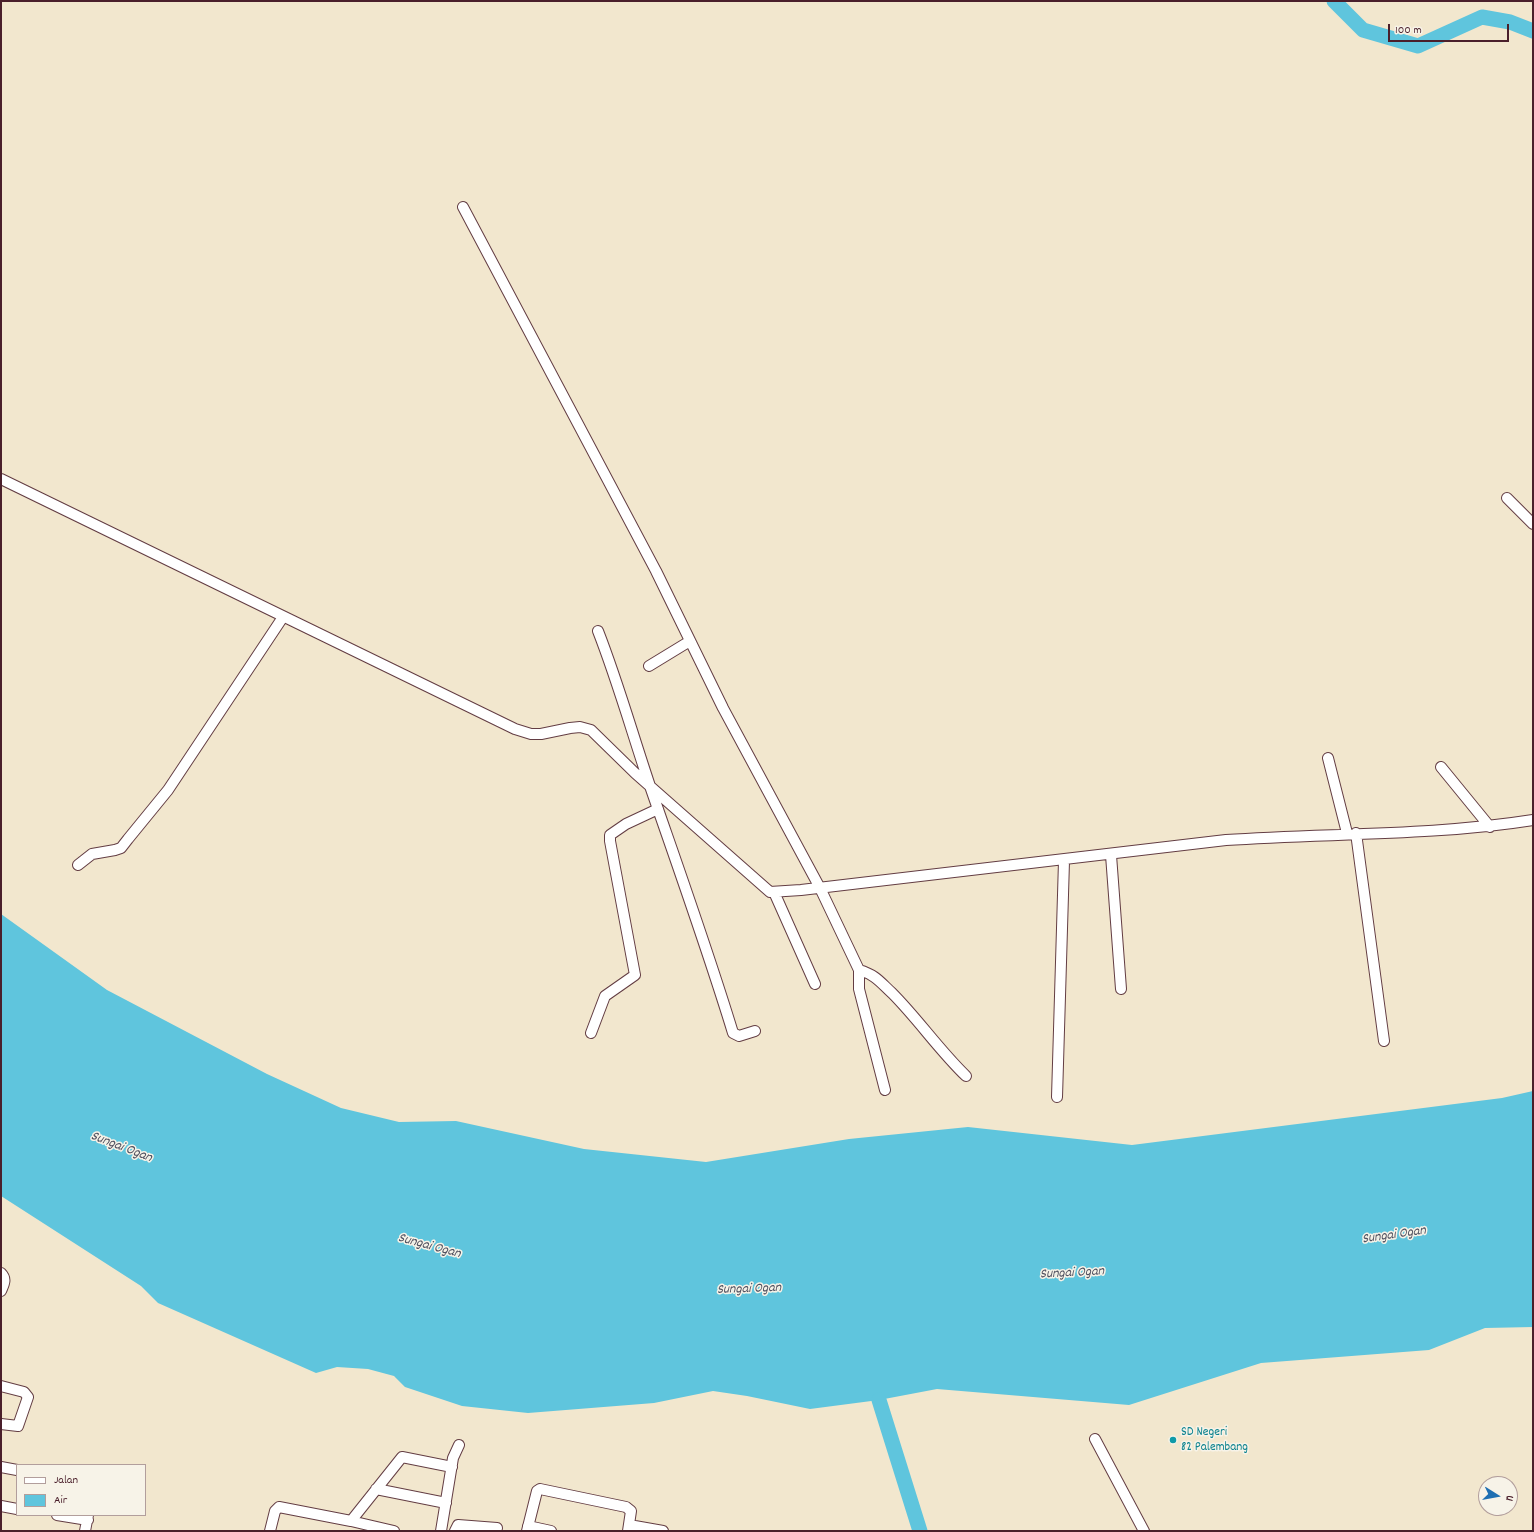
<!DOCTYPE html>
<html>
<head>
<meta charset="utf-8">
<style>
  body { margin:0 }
  #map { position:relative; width:1534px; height:1532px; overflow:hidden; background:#f2e7ce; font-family:Dekko,sans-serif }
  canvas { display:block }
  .frame { position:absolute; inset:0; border:2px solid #4a1f2b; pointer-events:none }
  .legend { position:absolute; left:16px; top:1464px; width:130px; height:52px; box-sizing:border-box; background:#f7f3e8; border:1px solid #b29e9c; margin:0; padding:5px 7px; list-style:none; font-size:12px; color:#4a1f2b }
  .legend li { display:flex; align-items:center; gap:8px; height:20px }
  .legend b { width:20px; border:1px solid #b29e9c }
  .north { position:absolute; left:1478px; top:1476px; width:40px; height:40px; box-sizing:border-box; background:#f7f3e8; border:1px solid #b29e9c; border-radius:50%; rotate:101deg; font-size:11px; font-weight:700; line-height:16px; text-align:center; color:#4a1f2b }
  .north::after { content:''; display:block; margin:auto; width:14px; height:18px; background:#1f6fb2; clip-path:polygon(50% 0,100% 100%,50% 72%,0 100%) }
  .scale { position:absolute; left:1388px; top:24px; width:121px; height:18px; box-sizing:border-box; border:2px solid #4a1f2b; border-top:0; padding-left:5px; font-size:12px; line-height:14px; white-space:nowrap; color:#4a1f2b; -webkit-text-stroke:3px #f7f3e8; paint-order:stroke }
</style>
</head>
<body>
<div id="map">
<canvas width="1534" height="1532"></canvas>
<div class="frame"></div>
<ul class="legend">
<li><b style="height:5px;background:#fff"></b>Jalan</li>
<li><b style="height:11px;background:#5fc5dd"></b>Air</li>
</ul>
<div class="north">U</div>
<div class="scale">100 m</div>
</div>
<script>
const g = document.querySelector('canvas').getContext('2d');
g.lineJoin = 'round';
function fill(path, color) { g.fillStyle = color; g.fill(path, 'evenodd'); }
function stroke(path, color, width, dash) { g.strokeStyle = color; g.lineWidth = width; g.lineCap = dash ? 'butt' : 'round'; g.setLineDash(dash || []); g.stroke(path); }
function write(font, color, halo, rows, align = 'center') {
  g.font = font + ' Dekko,sans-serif'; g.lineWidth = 3; g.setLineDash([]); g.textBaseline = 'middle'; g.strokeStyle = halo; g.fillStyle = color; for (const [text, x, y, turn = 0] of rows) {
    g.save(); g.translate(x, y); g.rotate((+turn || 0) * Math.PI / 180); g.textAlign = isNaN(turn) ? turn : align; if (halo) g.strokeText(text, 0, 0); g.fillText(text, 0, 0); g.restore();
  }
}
const water = new Path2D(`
  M1 914 107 990 267 1074 341 1108 399 1122 456 1121 584 1149 706 1162 849 1139 968 1127 1132 1145 1502 1098 1533 1091V1327L1485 1328 1429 1350 1261 1363 1129 1405 937 1389 879 1400 810 1409 747 1396 713 1391 654 1403 528 1413 462 1406 405 1387 394 1376 368 1369 337 1367 316 1373 158 1303 141 1286 1 1196Z`);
const river = new Path2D(`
  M1334 1 1363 30 1418 46 1482 17 1510 22 1533 31
  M879 1400 920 1531`);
const minor = new Path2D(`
  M463 207 656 571 723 708 820 888 859 970V989L885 1090
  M1 479 515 729 531 734H541L570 728 580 727 591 730 635 773 770 892 801 890 1226 840C1328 833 1432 836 1533 820
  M1507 498 1533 524
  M598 631C618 682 633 736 651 789 679 870 708 951 733 1033L739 1036 755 1031
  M649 666 690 641
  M1328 758 1347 833
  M1441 767 1490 827
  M1356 833 1384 1041
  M1111 855 1121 989
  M78 865 92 854 115 850 121 848 128 839 168 790 283 617
  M774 892 815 984
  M859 970C876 975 880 982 892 993 918 1019 939 1050 966 1076
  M591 1033 605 996 635 975 610 841V835L626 824 658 809
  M1057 1097 1064 861
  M1 1273C7 1279 4 1284 1 1291
  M1 1386 24 1392 28 1397 18 1426 1 1424
  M1095 1439 1144 1531
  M1 1467 17 1470
  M376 1489 446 1503
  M1 1506 17 1509
  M57 1515 88 1520
  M351 1521 394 1531
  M629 1525 663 1531
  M528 1526 551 1531
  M85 1531 88 1515
  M270 1531 275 1511 279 1507 351 1521 402 1457 452 1467
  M441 1531 453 1458 459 1445
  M455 1531 458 1525 497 1528
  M527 1531 537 1491 540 1489 626 1507 631 1511 628 1531`);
const markers = [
  [1173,1440,4,"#0f9aa8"]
];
const cultureNames = [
  ["SD Negeri",1181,1433],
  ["82 Palembang",1181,1448]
];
const waterNames = [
  ["Sungai Ogan",121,1148,21],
  ["Sungai Ogan",1394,1236,-8],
  ["Sungai Ogan",429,1247,15],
  ["Sungai Ogan",1072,1274,-3],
  ["Sungai Ogan",749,1290,-2]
];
fill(water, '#5fc5dd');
stroke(river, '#5fc5dd', 15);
stroke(minor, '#633d43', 12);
stroke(minor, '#fff', 10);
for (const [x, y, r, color] of markers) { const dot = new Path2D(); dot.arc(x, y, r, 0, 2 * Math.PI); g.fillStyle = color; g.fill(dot); stroke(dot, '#f7f3e8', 1.5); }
write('13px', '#0d838f', '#f7f3e8', cultureNames, 'left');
write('italic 14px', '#505160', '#f7f3e8', waterNames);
</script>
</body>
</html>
